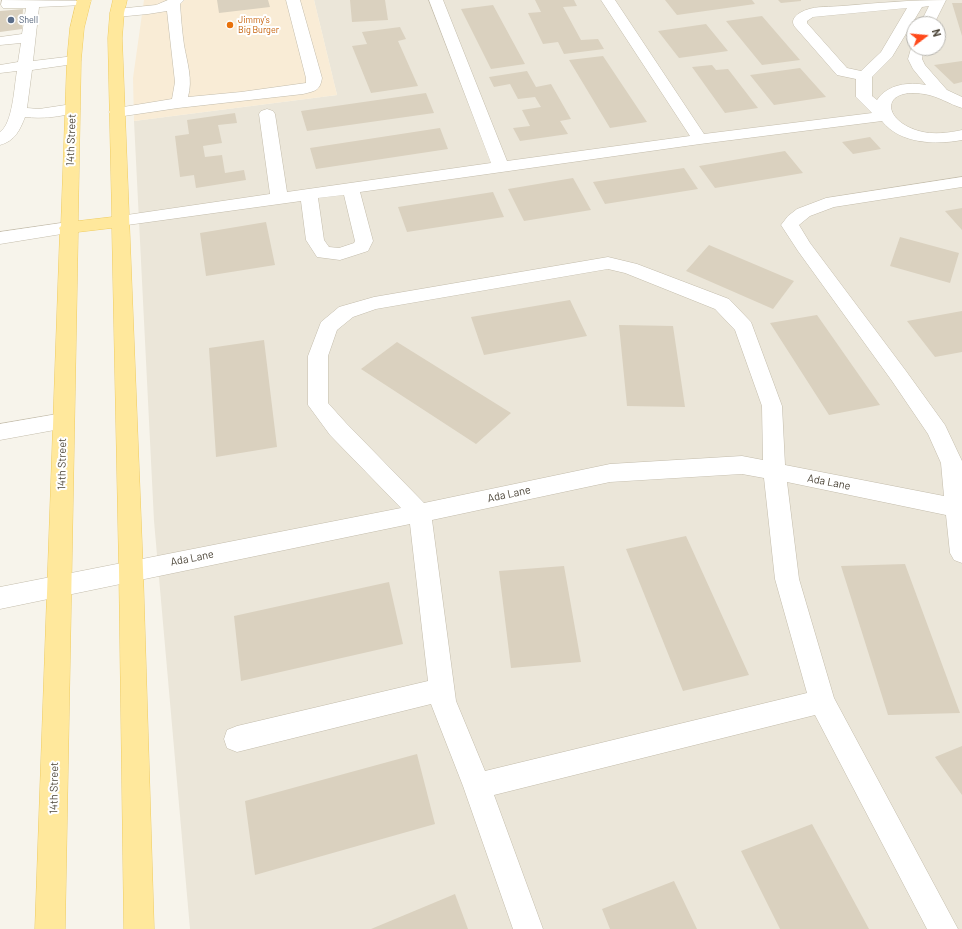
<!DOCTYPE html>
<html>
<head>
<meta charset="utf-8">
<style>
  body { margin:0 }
  #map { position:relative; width:962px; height:929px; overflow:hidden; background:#f7f4eb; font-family:Barlow,sans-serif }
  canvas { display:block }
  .north { position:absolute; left:906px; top:16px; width:40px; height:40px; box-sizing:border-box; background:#fff; border:1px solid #b7b5af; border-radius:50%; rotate:74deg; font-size:11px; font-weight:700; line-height:16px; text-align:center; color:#4c4538 }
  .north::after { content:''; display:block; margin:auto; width:14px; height:18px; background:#ff491a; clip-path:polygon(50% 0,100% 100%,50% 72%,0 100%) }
</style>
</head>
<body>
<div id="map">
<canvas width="962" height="929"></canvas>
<div class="north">N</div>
</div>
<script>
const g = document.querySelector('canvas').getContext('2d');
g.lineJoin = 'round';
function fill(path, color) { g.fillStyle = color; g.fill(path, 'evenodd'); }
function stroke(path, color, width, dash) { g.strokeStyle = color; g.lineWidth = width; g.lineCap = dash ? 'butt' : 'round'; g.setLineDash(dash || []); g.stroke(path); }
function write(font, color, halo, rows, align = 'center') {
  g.font = font + ' Barlow,sans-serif'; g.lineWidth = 4; g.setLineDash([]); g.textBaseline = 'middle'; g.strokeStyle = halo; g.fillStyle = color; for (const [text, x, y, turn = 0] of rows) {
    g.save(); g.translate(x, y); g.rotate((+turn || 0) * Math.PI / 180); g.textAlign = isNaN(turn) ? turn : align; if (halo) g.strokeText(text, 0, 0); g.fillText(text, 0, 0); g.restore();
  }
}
const residential = new Path2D(`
  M314 0H962V929H190L154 521 134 121 337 95ZM914 24H938V48H914Z`);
const commercial = new Path2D(`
  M144 0H314L337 95 134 121 133 78Z`);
const building = new Path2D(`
  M217 0H268L270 7 219 13Z
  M350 0H385L388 20 352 22Z
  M535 0H574L577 6 563 7 581 40 598 39 604 49 564 54 558 42 543 44 528 13 541 12Z
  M665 0H752L755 4 677 15Z
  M778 0H801V1L781 3Z
  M952 3H962V36Z
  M493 5 525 64 491 69 461 9Z
  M23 9 22 29 0 32V11Z
  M762 16 800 60 762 65 726 21Z
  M706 24 728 51 679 58 658 31Z
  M400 27 406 39 398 41 418 86 371 93 352 46 367 44 362 32Z
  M603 56 647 122 610 128 569 60Z
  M962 61V82L954 84 934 65Z
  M712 65 716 70 728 69 758 108 725 113 692 67Z
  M800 68 826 97 774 105 750 75Z
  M527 71 536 87 551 84 571 119 560 121 568 134 520 141 513 128 530 126 522 110 541 107 535 97 518 99 510 84 494 87 489 77Z
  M426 93 434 113 307 131 301 111Z
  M235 113 237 123 218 125 222 143 203 146 205 157 222 155 225 173 244 170 246 180 196 188 194 175 180 177 175 136 189 134 187 120Z
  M440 128 448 149 316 169 310 148Z
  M870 137 881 149 853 154 842 142Z
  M785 151 803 173 715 188 699 166Z
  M684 168 698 189 605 204 593 182Z
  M573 178 591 210 524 221 508 189Z
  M493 192 504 217 407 232 398 207Z
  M962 208V230L945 211Z
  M266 222 275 265 206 276 200 233Z
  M900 237 959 253 950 283 890 266Z
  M709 245 794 281 773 309 686 271Z
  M570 300 587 336 484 355 471 317Z
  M962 311V352L935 357 907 321Z
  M817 315 880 405 829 415 770 323Z
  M619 325 673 326 685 407 627 406Z
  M264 340 277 447 216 457 209 348Z
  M397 342 511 413 476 444 361 369Z
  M686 536 749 675 683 691 626 549Z
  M905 564 960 713 888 715 841 566Z
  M564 566 581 662 511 668 499 571Z
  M389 582 403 644 241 681 234 616Z
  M962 746V795L935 757Z
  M417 754 435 824 255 875 245 801Z
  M812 824 869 929H780L741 851Z
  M674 881 697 929H610L602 909Z
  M455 894 468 929H371Z`);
const minor = new Path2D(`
  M2 0 91 1 89 4 84 5 39 7 33 61 74 56 79 57 81 60 79 63 74 64 32 70 27 108 39 109 72 104 78 106 80 109 78 112C60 117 42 119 25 117 20 130 15 141 0 145V132C13 123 14 87 17 71L0 73V65L18 62 21 43 0 45V37L22 34 26 8H3L1 5Z
  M168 0H184L180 4C181 18 182 31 184 45 187 62 193 80 188 97L241 92 306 83V78L286 0H300L322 78C320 91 315 91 303 94L178 108 117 117 111 115 109 112 111 109 172 99 175 82 167 11 148 14 117 17 112 16 110 13 112 10 117 9 156 5Z
  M429 0H443L507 161 690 136 601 0H615L704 134 872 113 856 97V79L837 75 795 27C789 19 798 13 806 10 816 6 831 7 842 6 877 3 911 0 946 0L934 24H920L929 6 922 7 892 57 872 77V96L877 100C888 84 908 82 926 85L913 69 908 59 912 45 914 44V48H924L922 59 925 65 947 90 962 97V108C949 104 938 96 924 94 881 87 881 120 919 131 933 135 948 133 962 130V140C936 145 900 144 882 121L700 144 360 192 373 241 368 251 340 260 317 257 306 240 301 201 120 226 114 225 111 221 114 217 120 216 270 194 259 114 261 111 267 109 273 111 275 114 287 192 491 163ZM907 8 881 52 861 71 847 68 807 23V21L813 17ZM344 195 355 241 354 243 339 248 329 247 324 240 318 198Z
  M962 177V187L834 207 810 216 799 225 810 243 906 371 945 425 962 461V563L954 560 950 553 946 515 787 482 799 579 834 698 958 929H927L815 715 494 795 543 929H513L463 786 431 704 237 752 227 748 224 739 227 730 237 726 428 681 410 524 0 609V587L401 508 330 435 308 405V356L321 322 339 307 374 297 608 257 637 264 729 299 751 322 782 406 785 465 944 496 941 463 928 434 892 381 798 251 781 225 788 216 797 209 826 198ZM608 269 625 273 715 309 735 330 762 406 763 460 742 456 610 464 424 503 346 423 328 403V356L337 330 353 317 376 309ZM742 474 764 478 775 579 807 693 485 771 456 701 432 520 610 482Z
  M68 222 74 224 77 228 74 232 0 244V232Z
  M63 413 71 415 74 421 71 427 0 440V424Z`);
const major = new Path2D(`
  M77 0H91L84 28 81 60 78 221 112 217 108 38 110 13 113 0H127L124 13 122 38 143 570 154 929H124L119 570 112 228 78 232 65 929H35L60 230 59 228 61 226 67 60 70 28Z`);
const markers = [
  [11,20,4,"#5c6f8a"],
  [230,25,4,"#e8710a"]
];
const farServicenames = [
  ["Shell",19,20]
];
const farFoodnames = [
  ["Jimmy's",238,20],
  ["Big Burger",238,30]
];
const streetNames = [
  ["14th Street",71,140,-88],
  ["14th Street",62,464,-89],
  ["Ada Lane",829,482,11],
  ["Ada Lane",509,494,-12],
  ["Ada Lane",192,558,-11],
  ["14th Street",54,788,-89]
];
fill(residential, '#ebe6d9');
fill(commercial, '#f9ecd6');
fill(building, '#dad1bf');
stroke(minor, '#c4bdac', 1);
stroke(major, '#efcc61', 1);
fill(minor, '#fff');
fill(major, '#ffe89c');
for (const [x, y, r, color] of markers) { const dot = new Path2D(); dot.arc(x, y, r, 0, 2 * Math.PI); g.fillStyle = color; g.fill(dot); stroke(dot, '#fff', 1.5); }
write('9px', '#4e5e75', '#fff', farServicenames, 'left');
write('9px', '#c56008', '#fff', farFoodnames, 'left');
write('11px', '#4c4538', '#fff', streetNames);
</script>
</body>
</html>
